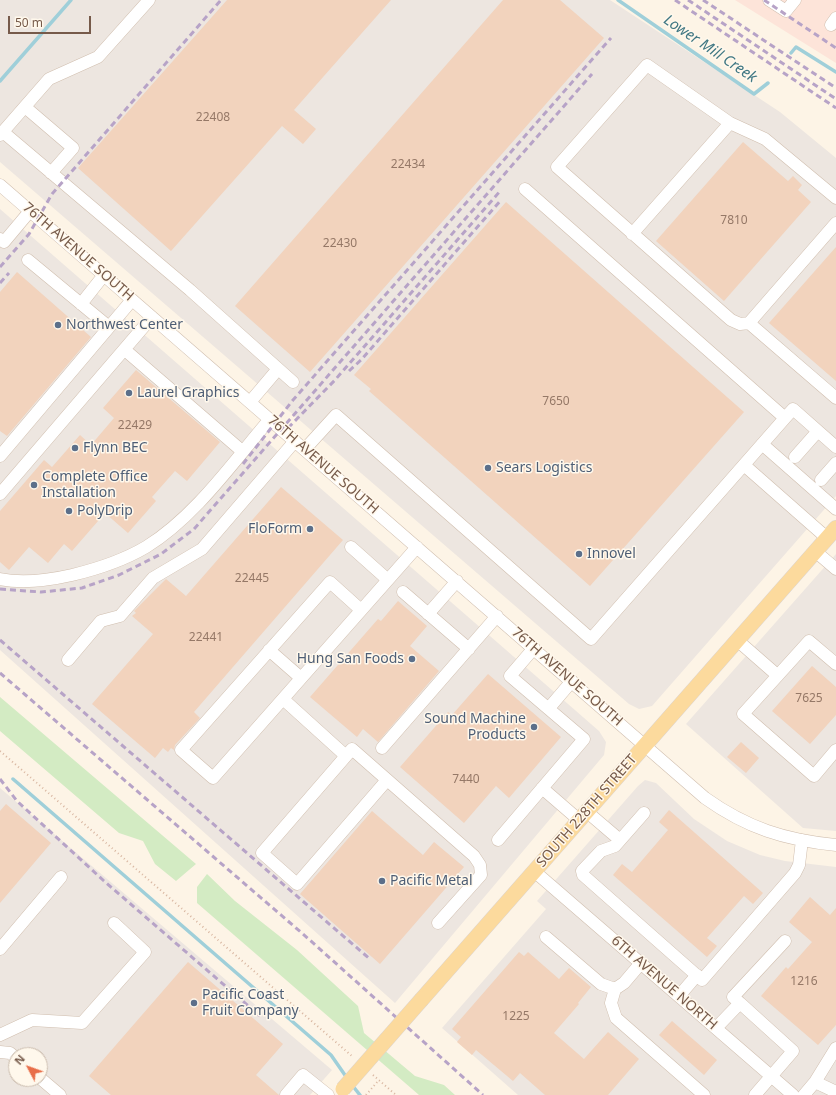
<!DOCTYPE html>
<html>
<head>
<meta charset="utf-8">
<style>
  body { margin:0 }
  #map { position:relative; width:836px; height:1095px; overflow:hidden; background:#fdf4e6; font-family:"Noto Sans",sans-serif }
  canvas { display:block }
  .north { position:absolute; left:8px; top:1047px; width:40px; height:40px; box-sizing:border-box; background:#fff8ec; border:1px solid #c8b9ab; border-radius:50%; rotate:311deg; font-size:11px; font-weight:700; line-height:16px; text-align:center; color:#765a4a }
  .north::after { content:''; display:block; margin:auto; width:14px; height:18px; background:#e86e49; clip-path:polygon(50% 0,100% 100%,50% 72%,0 100%) }
  .scale { position:absolute; left:8px; top:16px; width:83px; height:18px; box-sizing:border-box; border:2px solid #765a4a; border-top:0; padding-left:5px; font-size:12px; line-height:14px; white-space:nowrap; color:#765a4a; -webkit-text-stroke:3px #fff8ec; paint-order:stroke }
</style>
</head>
<body>
<div id="map">
<canvas width="836" height="1095"></canvas>
<div class="north">N</div>
<div class="scale">50 m</div>
</div>
<script>
const g = document.querySelector('canvas').getContext('2d');
g.lineJoin = 'round';
function fill(path, color) { g.fillStyle = color; g.fill(path, 'evenodd'); }
function stroke(path, color, width, dash) { g.strokeStyle = color; g.lineWidth = width; g.lineCap = dash ? 'butt' : 'round'; g.setLineDash(dash || []); g.stroke(path); }
function write(font, color, halo, rows, align = 'center') {
  g.font = font + ' "Noto Sans",sans-serif'; g.lineWidth = 3; g.setLineDash([]); g.textBaseline = 'middle'; g.strokeStyle = halo; g.fillStyle = color; for (const [text, x, y, turn = 0] of rows) {
    g.save(); g.translate(x, y); g.rotate((+turn || 0) * Math.PI / 180); g.textAlign = isNaN(turn) ? turn : align; if (halo) g.strokeText(text, 0, 0); g.fillText(text, 0, 0); g.restore();
  }
}
const commercial = new Path2D(`
  M735 0H836V63Z`);
const industrial = new Path2D(`
  M0 0H610L780 112 836 158V496L652 706 639 709 629 704 0 162Z
  M0 209 599 731 606 742 604 755 395 1003 0 650Z
  M836 554V831L803 828 686 724Z
  M645 780 656 783 694 819 727 841 760 855 785 861 836 867V1095H518L442 1028 546 909 537 901 638 786Z
  M0 788 332 1070 310 1095H0ZM16 1055H40V1079H16Z`);
const green = new Path2D(`
  M0 697 196 864 176 881 155 864 143 841 119 833 0 731Z
  M207 874 235 901 297 950 358 1006 364 1033 415 1076 444 1085 455 1095H419L197 903V887Z`);
const stream = new Path2D(`
  M618 0 754 94 768 83
  M791 53 796 47 836 72
  M0 81 71 0
  M13 779 331 1055 347 1078
  M352 1085 360 1095`);
const building = new Path2D(`
  M227 0H391L294 110 316 129 303 144 282 126 171 251 78 168Z
  M503 0H560L604 38 310 372 235 306Z
  M743 142 788 181 793 176 802 185 798 190 811 202 724 301 656 241Z
  M506 202 744 412 590 586 369 391 371 389 354 375Z
  M836 247V381L769 323Z
  M17 272 91 337 7 436 0 431V292Z
  M136 370 220 442 187 481 175 471 152 497 156 501 128 533 105 513 72 551 64 544 48 563 29 547 9 570 0 562V511L44 460 52 467 80 435 91 445 114 418 103 408Z
  M281 487 343 540 194 712 200 718 175 745 174 750 171 748 168 752 163 748 155 758 92 704 153 634 132 616 136 613 134 611 166 579 186 596Z
  M398 601 427 626 410 646 439 671 378 742 363 729 357 737 310 697 378 619 381 621Z
  M812 666 836 687V715L810 744 772 711Z
  M488 674 561 737 509 798 496 786 464 823 400 767 448 712 452 715Z
  M741 742 759 758 746 773 727 757Z
  M6 804 51 843 0 903V811Z
  M669 810 763 893 753 904 744 896 707 938 717 946 707 957 613 875 622 864 632 872 668 830 659 822Z
  M372 811 423 855 434 842 464 867 380 964 300 894Z
  M810 897 830 915 836 908V1025L818 1045 761 996 786 967 788 969 812 942 789 922Z
  M519 952 524 956 528 952 559 979 569 968 591 987 578 1003 579 1004 554 1033 584 1059 608 1032 639 1059 608 1095H545L520 1073 513 1081 476 1050 472 1055 457 1042 461 1037 452 1029Z
  M188 962 283 1044 256 1075 279 1095H111L89 1076Z
  M672 1021 717 1060 704 1075 659 1035Z`);
const path = new Path2D(`
  M0 751 353 1057
  M373 1075 396 1095
  M366 1095 379 1080`);
const minor = new Path2D(`
  M769 0 786 11 795 0
  M831 25 836 18
  M25 107 73 148 51 173
  M730 123 765 139 836 198
  M3 132 190 290 293 382
  M0 135 49 79 98 57 149 0
  M0 185 705 798C747 828 785 840 836 845
  M836 223 749 323 836 398
  M632 234 730 123 647 65 557 167C615 218 673 269 731 320L740 324 749 323
  M0 239 4 242 30 211
  M28 260 109 327
  M81 304 104 275
  M125 350 242 451
  M250 402 278 369
  M785 418 793 409 836 447
  M762 444 836 509
  M305 449 336 415 591 639 785 418 525 189
  M0 456 132 300
  M795 457 818 431
  M744 465 827 538
  M821 480 836 463
  M0 494 152 317
  M351 547 388 580
  M815 551 836 569
  M0 579C23 584 50 580 72 575 97 569 124 560 146 547 195 517 233 462 270 419
  M403 592 469 649
  M361 610 330 582 181 750 213 778 417 547
  M428 614 457 581
  M737 640 777 675
  M269 650 301 678
  M68 660 101 621 120 616 153 578 202 549 295 441
  M836 664 809 641 743 714 814 776 836 750
  M283 699 346 756
  M549 708 572 681
  M382 748 497 616
  M387 780 297 884 262 853 352 749 474 856 480 865 481 875 438 923
  M542 788 579 820
  M586 811 620 840
  M644 813 615 846 601 851 582 871 583 875 702 980 795 873 799 865 802 840
  M498 840 584 739 510 676 534 648
  M534 871 793 1095
  M546 937 601 984 615 989 624 983 641 963
  M0 949 61 877
  M615 989 611 1003 616 1018 704 1095
  M679 996 697 975
  M740 1003 733 997 785 941
  M716 1028 740 1003 793 1051 755 1095
  M0 1035 32 1020 82 1023 145 952 114 923
  M0 1052 10 1053 16 1058
  M40 1078 60 1095
  M815 1082 836 1092
  M286 1095 303 1075 328 1095
  M804 1095 815 1082 836 1048`);
const major = new Path2D(`
  M422 999 836 528`);
const rail = new Path2D(`
  M675 0 836 108
  M688 0 836 99
  M703 0 836 88
  M764 0 836 48
  M0 267 29 234 52 194 221 0
  M0 283 9 273
  M349 371 361 360 501 200
  M288 428 335 380 501 190
  M243 464 293 400 611 38
  M0 589 41 592 82 588 119 575 161 554 194 529 592 74
  M0 640 371 960
  M0 673 303 934 483 1095
  M0 779 17 801 104 881 260 1016`);
const majorBridge = new Path2D(`
  M343 1089 422 999`);
const markers = [
  [58,325,4,"#5c6f8a"],
  [129,393,4,"#5c6f8a"],
  [75,448,4,"#5c6f8a"],
  [488,468,4,"#5c6f8a"],
  [34,485,4,"#5c6f8a"],
  [69,511,4,"#5c6f8a"],
  [310,529,4,"#5c6f8a"],
  [579,554,4,"#5c6f8a"],
  [412,659,4,"#5c6f8a"],
  [534,727,4,"#5c6f8a"],
  [382,881,4,"#5c6f8a"],
  [194,1003,4,"#5c6f8a"]
];
const numberNames = [
  ["22408",213,118],
  ["22434",408,165],
  ["7810",734,221],
  ["22430",340,244],
  ["7650",556,402],
  ["22429",135,426],
  ["22445",252,579],
  ["22441",206,638],
  ["7625",809,699],
  ["7440",466,780],
  ["1216",804,982],
  ["1225",516,1017]
];
const streetNames = [
  ["76TH AVENUE SOUTH",78,252,41],
  ["76TH AVENUE SOUTH",323,465,41],
  ["76TH AVENUE SOUTH",567,677,41],
  ["SOUTH 228TH STREET",587,811,-49],
  ["6TH AVENUE NORTH",664,983,41]
];
const serviceNames = [
  ["Northwest Center",66,325],
  ["Laurel Graphics",137,393],
  ["Flynn BEC",83,448],
  ["Sears Logistics",496,468],
  ["Complete Office",42,477],
  ["Installation",42,493],
  ["PolyDrip",77,511],
  ["FloForm",302,529,"right"],
  ["Innovel",587,554],
  ["Hung San Foods",404,659,"right"],
  ["Sound Machine",526,719,"right"],
  ["Products",526,735,"right"],
  ["Pacific Metal",390,881],
  ["Pacific Coast",202,995],
  ["Fruit Company",202,1011]
];
const waterNames = [
  ["Lower Mill Creek",710,49,34]
];
fill(commercial, '#fde4d9');
fill(industrial, '#ede6e0');
fill(green, '#d3ebc3');
stroke(stream, '#9fcfd9', 3.5);
fill(building, '#f2d3bd');
stroke(minor, '#d0beae', 13);
stroke(major, '#dbd4d0', 16);
stroke(path, '#d8b6a0', 2, [1, 3]);
stroke(minor, '#fff', 12);
stroke(major, '#fcda9d', 15);
stroke(rail, '#b7a3c7', 3, [6, 4]);
stroke(majorBridge, '#dbd4d0', 16, []);
stroke(majorBridge, '#fcda9d', 15);
for (const [x, y, r, color] of markers) { const dot = new Path2D(); dot.arc(x, y, r, 0, 2 * Math.PI); g.fillStyle = color; g.fill(dot); stroke(dot, '#fff8ec', 1.5); }
write('12px', '#957867', null, numberNames);
write('14px', '#765a4a', '#fff8ec', streetNames);
write('14px', '#4e5e75', '#fff8ec', serviceNames, 'left');
write('italic 15px', '#407783', '#fff8ec', waterNames);
</script>
</body>
</html>
